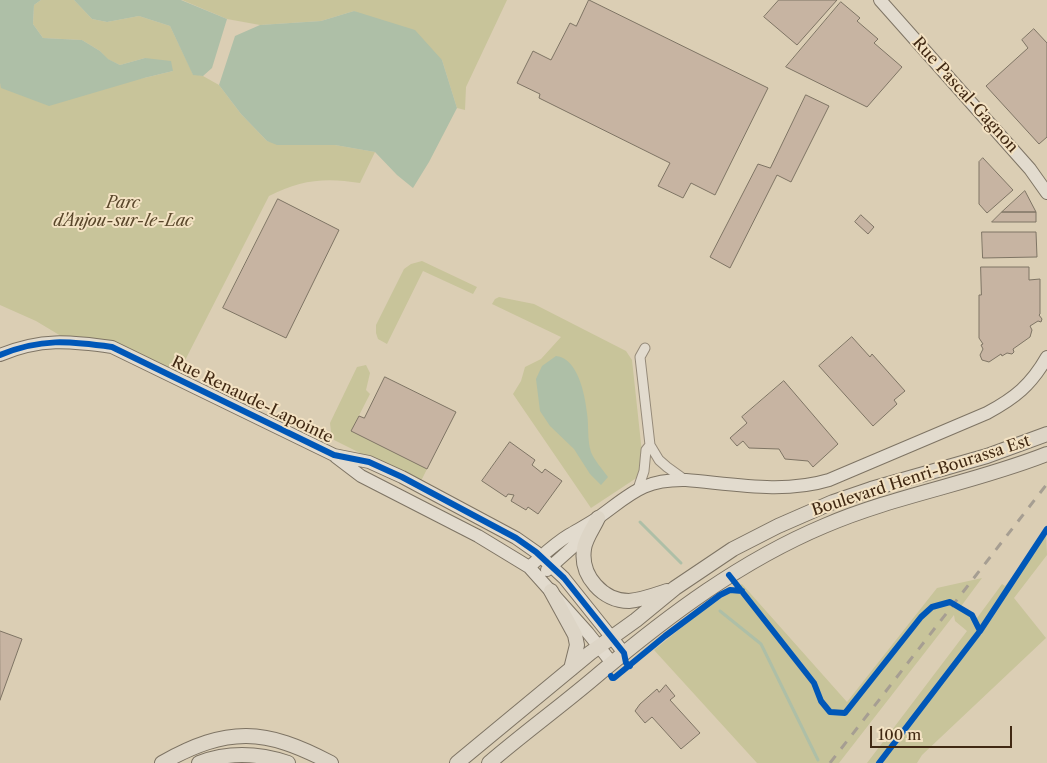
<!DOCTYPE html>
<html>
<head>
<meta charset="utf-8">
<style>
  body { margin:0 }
  #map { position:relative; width:1047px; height:763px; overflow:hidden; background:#dbceb4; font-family:"Libre Caslon Text",serif }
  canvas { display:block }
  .scale { position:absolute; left:870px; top:726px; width:142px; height:22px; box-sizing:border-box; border:2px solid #412913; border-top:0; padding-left:6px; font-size:15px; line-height:18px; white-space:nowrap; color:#412913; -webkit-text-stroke:4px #f3e2c3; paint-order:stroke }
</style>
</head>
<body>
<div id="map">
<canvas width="1047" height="763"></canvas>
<div class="scale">100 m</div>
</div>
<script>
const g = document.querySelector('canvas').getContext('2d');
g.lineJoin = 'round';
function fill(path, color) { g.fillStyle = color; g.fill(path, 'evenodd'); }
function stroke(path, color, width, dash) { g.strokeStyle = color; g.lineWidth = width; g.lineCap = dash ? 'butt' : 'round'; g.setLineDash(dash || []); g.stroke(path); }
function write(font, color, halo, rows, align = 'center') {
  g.font = font + ' "Libre Caslon Text",serif'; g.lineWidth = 4; g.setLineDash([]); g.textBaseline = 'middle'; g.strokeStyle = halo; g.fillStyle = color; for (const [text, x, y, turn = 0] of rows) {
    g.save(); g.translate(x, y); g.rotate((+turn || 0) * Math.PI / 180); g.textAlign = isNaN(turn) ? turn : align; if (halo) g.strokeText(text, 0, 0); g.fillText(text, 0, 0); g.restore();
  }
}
const green = new Path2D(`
  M41 0H74L92 19 107 22 139 16 170 26 193 74 203 76 219 85 241 114 267 141 293 144 335 145 375 152 360 183C325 177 300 180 269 196L176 378 112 347 71 342 36 321 0 305V83L2 88 144 78 173 71 145 58 120 65 107 59 100 51 82 40 43 38 33 24 34 5Z
  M182 0H507L466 87 465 110 457 108 442 60 354 11 321 21 260 25 227 19Z
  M422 261 477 287 473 294 423 271 387 344 378 339 376 333V325L404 269 411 264Z
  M499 297 534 304 626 351 632 360 643 462 638 477 591 508 513 394 521 381 525 367 541 359 561 337 492 304 495 299Z
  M366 365 370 373 366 390 370 394 351 431 427 469 420 483 334 440 331 432 330 423 357 367Z
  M1046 533 1047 555 1014 598 1046 638 922 755 917 763H867L967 631 955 621 954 615 839 763H757L654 650 697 615 742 584 847 702 937 588 982 578 959 609H965L977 618 1002 584 1005 586Z`);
const water = new Path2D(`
  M0 0H41L34 5 33 24 43 38 82 40 100 51 108 59 120 65 145 58 171 61 173 71 144 78 49 106 1 88 0 83Z
  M74 0H181L227 19 212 68 203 76 193 75 170 26 139 16 107 22 92 19Z
  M354 11 415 30 442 60 457 108 429 162 413 188 397 175 375 152 335 145H277L267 141 241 114 219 85 235 36 260 25 321 21Z
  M556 356C578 358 585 395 587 413 589 425 587 440 591 452 594 460 603 470 608 477L601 485 590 474 574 449 550 426 540 411 536 379 542 366Z`);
const stream = new Path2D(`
  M640 522 681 563
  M720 611 761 644 818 760`);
const building = new Path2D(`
  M589 0 768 88 715 195 691 183 683 198 658 186 670 163 539 98 540 94 517 83 533 51 551 60 570 23 576 26Z
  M779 0H837L797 45 764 17Z
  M841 2 860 18 857 21 878 39 874 43 902 67 867 107 786 67Z
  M1034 29 1047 43V137L1039 144 986 86 1028 48 1022 40Z
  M806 95 829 106 791 182 777 175 730 268 710 257 758 164 770 168Z
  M983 158 1013 190 987 213 979 204V162Z
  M1025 191 1036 212H1002Z
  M278 199 339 230 286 338 223 308Z
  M1002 212H1036V222H992Z
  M861 215 874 227 868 234 855 222Z
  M982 232H1036L1037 257 983 258Z
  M981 267H1029V280L1040 279V314L1039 315 1042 319 1041 322 1038 321 1030 326 1032 330 1030 337 1013 349 1014 352 1012 354 1007 353 1002 356 1001 354 989 362 982 360 980 355 983 349 981 345 983 344 979 338V295H981Z
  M852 337 870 357 872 354 905 391 894 400 897 404 873 426 819 366Z
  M385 377 456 412 427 469 351 431 359 416 364 418Z
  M784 381 838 444 813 467 808 461 785 459 779 449 749 448 743 441 737 446 730 438 747 423 742 417Z
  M510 442 535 460 532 465 542 473 545 469 562 481 538 514 528 507 526 510 511 501 514 495 508 494 506 497 482 481Z
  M0 631 22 639 0 700Z
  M666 685 675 696 670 700 700 733 681 749 652 717 645 723 635 711 640 704 657 689 659 692Z`);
const street = new Path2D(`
  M645 348 640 357 650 445 659 460 667 467 685 480
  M638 489 644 471 646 450 650 445`);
const secondary = new Path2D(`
  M880 0 1030 169 1047 193
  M0 355C41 338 69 341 112 347L334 455 369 462 402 477 516 538 536 552 564 578 624 653
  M336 457 361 476 478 536 529 567 588 633 612 663
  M529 567C542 556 554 544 569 535 579 529 589 524 599 517 631 494 643 479 686 480 733 484 783 494 829 480L987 413C1015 398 1031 385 1047 357
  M547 570 575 545 589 528`);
const primary = new Path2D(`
  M598 518C594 527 585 539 584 549 580 576 603 601 629 601 642 600 655 595 667 591
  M551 591 575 635 577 645 571 669
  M162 763C228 726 265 728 331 763
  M199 763C228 752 258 753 288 763
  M457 763 590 653 636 620 675 588 733 549 778 526 833 502 871 489 987 456 1047 434
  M489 763C525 732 564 704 600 673 669 615 741 561 824 526 896 495 974 483 1047 454`);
const rail = new Path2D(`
  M830 763 1047 484`);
const cycleway = new Path2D(`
  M0 355C41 338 69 341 112 347L334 455 369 462 402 477 516 538 536 552 564 578 624 653 626 663 630 666
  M729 575 814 683 821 701 830 712 845 713 921 617 932 607 950 602 972 615 980 631 879 763
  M980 631 1047 529
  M611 676 612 678H614L665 636 720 595 730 590 742 591`);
const streetNames = [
  ["Rue Pascal-Gagnon",965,95,48],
  ["Rue Renaude-Lapointe",252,400,26],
  ["Boulevard Henri-Bourassa Est",921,476,-18]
];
const parkNames = [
  ["Parc",123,203],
  ["d'Anjou-sur-le-Lac",123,221]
];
fill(green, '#c8c49a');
fill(water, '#aebfa7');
stroke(stream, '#aebfa7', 3);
fill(building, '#c7b4a2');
stroke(building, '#7e7464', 1);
stroke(street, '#958a79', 11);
stroke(secondary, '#7e7464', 14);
stroke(primary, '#7e7464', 16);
stroke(street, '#e2dbce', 9);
stroke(secondary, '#e2dbce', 12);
stroke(primary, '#ddd5c6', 14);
stroke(rail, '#a69e92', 3, [9, 9]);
stroke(cycleway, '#0057b8', 6);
write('16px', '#412913', '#f3e2c3', streetNames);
write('italic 16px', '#59462a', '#f3e2c3', parkNames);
</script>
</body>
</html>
